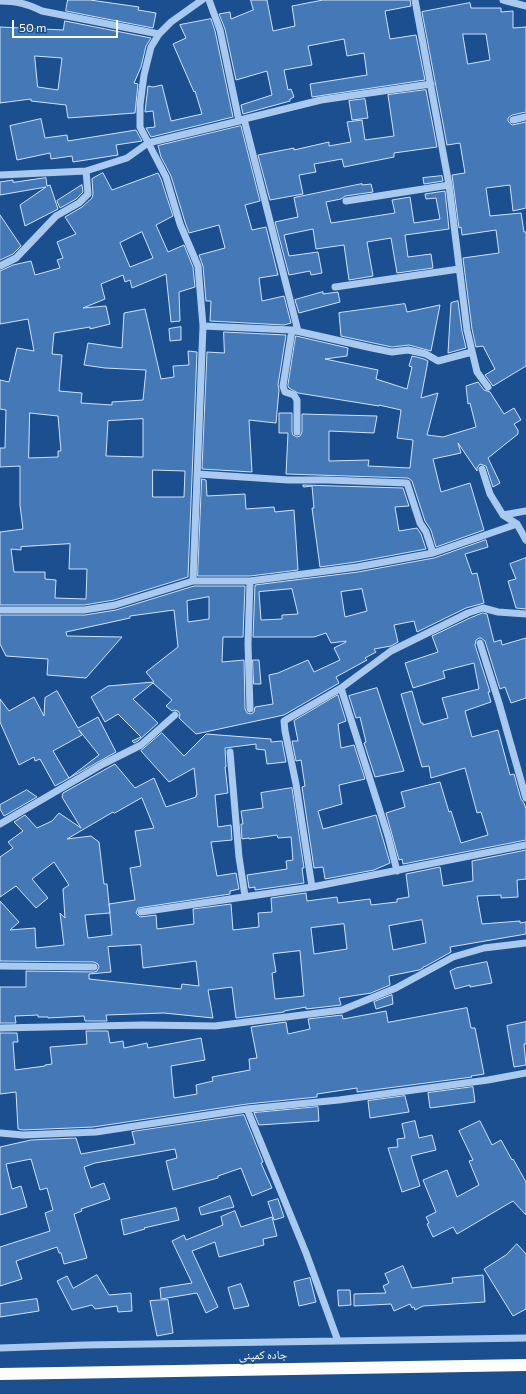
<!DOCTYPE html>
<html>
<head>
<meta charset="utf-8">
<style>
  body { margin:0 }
  #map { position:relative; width:526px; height:1394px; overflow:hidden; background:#1b4f8f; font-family:Commissioner,sans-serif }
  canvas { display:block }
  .scale { position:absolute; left:12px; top:20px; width:106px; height:18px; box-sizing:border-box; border:2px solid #fff; border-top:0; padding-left:5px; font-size:12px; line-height:14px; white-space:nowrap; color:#fff; -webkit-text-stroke:3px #1b4f8f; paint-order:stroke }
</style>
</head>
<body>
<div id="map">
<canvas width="526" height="1394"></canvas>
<div class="scale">50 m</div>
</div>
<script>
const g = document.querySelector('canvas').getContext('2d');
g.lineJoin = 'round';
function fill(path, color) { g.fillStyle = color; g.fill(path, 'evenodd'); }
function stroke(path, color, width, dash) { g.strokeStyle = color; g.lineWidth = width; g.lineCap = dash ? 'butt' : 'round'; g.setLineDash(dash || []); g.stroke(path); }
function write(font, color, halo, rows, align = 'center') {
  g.font = font + ' Commissioner,"Noto Naskh Arabic",sans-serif'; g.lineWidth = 4; g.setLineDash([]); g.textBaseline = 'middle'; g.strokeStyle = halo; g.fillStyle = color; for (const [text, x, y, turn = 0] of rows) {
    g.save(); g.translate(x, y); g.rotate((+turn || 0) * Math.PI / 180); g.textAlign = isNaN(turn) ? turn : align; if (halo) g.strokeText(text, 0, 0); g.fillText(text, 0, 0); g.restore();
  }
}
const building = new Path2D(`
  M68 0H90L139 7 138 10 156 13 153 28 66 11Z
  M251 0H267L273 31 295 26 292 6 323 0H410L411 6 385 11 390 39 416 35 425 80 312 97 310 84 367 75 364 53 347 56 344 39 308 46 312 65 284 70 288 90 291 89 294 97 290 99V101L243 114 241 105 272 95 267 71 236 80 225 29 219 14 230 12 231 19 253 10Z
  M470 3 471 8H501V12L513 11V28L526 27V112L512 115 508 118V121L512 125 526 122V208L513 211 510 185 486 188 490 216 521 213 524 232H526V366L493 386 485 375 495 369 483 346 476 347 472 329 463 258 499 253 496 230 462 235 461 227 459 228 452 175 465 173 460 143 447 145 422 12ZM463 34H486L490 60 468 64Z
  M211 19 215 31 233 117 151 137 146 128 155 127 153 111 145 112 148 86 153 87 162 85 171 121 202 114 195 91 194 92 173 44 186 38 180 25Z
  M65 21 151 38 146 46 141 67 134 83 138 84 135 113 68 118 66 105 31 101V99L0 103V27L63 30ZM35 56 62 58 58 90 38 87Z
  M426 90 437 147 394 153V157L344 167 342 159 314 164 316 172 299 175 303 194 270 200 258 155 294 148V150L329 142V146L351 142 347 122 362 120 365 140 394 136 388 95Z
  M365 99 368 118 352 120 349 101Z
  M41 119 45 138 67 135 68 141 136 130 142 141 116 145 118 155 73 162 72 156 51 159 50 153 17 160 10 126Z
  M241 126 260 201 245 205 252 230 266 227 278 275 259 278 262 301 284 296 291 323 284 325 210 321 211 301H206L203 266 199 255 225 248 219 225 189 233 185 222 171 176 161 157 158 146Z
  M103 173 112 190 158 173 161 179 173 216 156 225 168 252 184 245 193 267 195 287 179 292 180 321 171 322 166 274 132 288 130 280 125 282 123 275 101 284 105 299 83 308 106 306 110 324 90 329V327L54 333 52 354 62 355 59 391 82 393 81 403 112 405V402L143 400 146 370 105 368 84 365 88 343 122 348 124 313 145 309 161 379 174 377 173 366 189 365 188 351 197 352 188 577 114 600 84 605H0V532L23 529 20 505V466L0 467V448H5L6 410 0 409V380L9 382 17 348 34 351 28 319 0 324V271L13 265 31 261 35 275 60 268 57 260 63 258 57 242 76 234 65 217 82 207 92 198 93 194 92 179ZM142 232 153 258 130 267 120 243ZM30 413 58 416 61 451H58V457L29 458ZM143 419V457L106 456 108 421ZM153 470 185 471 184 497H153ZM70 544 69 569H87L86 599 55 598 56 580 45 579V572H14L11 549 21 550V547Z
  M442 176 443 181 424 184 423 178Z
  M46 178 47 186 50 185 58 209 25 226 20 205 46 187 0 195V182L13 180V182Z
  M362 184V185L371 184 373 192 345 196 341 199 326 202 331 223 395 213 392 200 410 197 414 223 440 219 436 198 426 199 425 194 445 191 449 229 405 235 408 257 431 254 433 268 397 273 391 238 367 242 373 276 349 280 344 245 316 249 313 229 284 235 289 256 318 252 322 273 311 275 310 271 289 275 275 222 298 217 294 198Z
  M82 185 83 192 76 199 60 208 57 201Z
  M0 215 21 246 13 254 0 260Z
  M323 292V294L338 292 340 302 299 313 295 300Z
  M458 301 462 331 466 348 448 353 451 303Z
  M405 304 407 312 440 305 431 351 409 345 392 347 341 336 339 313Z
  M181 327V340L170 341 169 329Z
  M224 332 286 335 278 385 279 390 276 423 249 420 252 472 202 469 207 352 224 353Z
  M296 336 348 348 347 356 325 359 378 370 376 379 407 389 412 367 409 366 412 356 424 359 428 361 421 398 438 393 427 435 443 437 476 427 470 403 468 404 466 386 478 382 484 390 490 392 504 414 514 408 521 420 514 424 518 430V434L488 458 500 483 493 487 486 466 480 464 477 468V471L458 443 461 453 433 459 441 492 470 483 484 530 436 547 431 530 425 521 412 481 408 478 286 474 288 433H279V413H292V432L293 435 297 437 300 436 302 432V414L377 416 374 433 329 431V461L369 460 368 466 410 468 413 440 397 438 401 410 379 405V406L298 393 289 388 288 386Z
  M202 479 206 480 207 496 245 494 246 509 274 507 275 512 294 510 298 570 250 576H198Z
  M303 485 403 488 409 506 395 507 399 531 417 528 421 534 426 549 356 562 320 567 312 508H314L312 486 304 487Z
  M486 540 488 547 465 554 472 574 477 573 484 603 466 608 417 632 414 621 394 625 398 642 391 646 374 649 376 652 365 658 367 660 336 677 339 683 284 715 196 734 179 718 180 714 178 711 174 710 172 711 166 706 172 700 153 683 133 699 158 723 138 741 134 743 132 741 141 737 118 714 105 722 91 697 108 686 154 682 146 672 178 647 174 610 130 616V618L66 632 67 636 122 637 86 678 47 675 48 659 6 656 0 644V615H85L116 610 194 586H245L243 637H223L222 662 244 660 245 709 247 713 251 714 254 712 255 707 273 704 269 675 278 673 308 660 314 672 340 660 334 648 346 642V641L331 643 326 633 314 637H253L255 585 358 572 434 558ZM292 589 298 614 282 615V619L261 620 259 592ZM362 589 367 611 345 617 341 592ZM209 597V619L188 622 187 601Z
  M526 558V609L516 608 508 581 516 579 510 564Z
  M483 613 487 614 494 642 501 640 502 645 526 638V698L511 703 505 687 500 689 485 641 481 638H479L476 640 475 645 490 692H488L491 702 465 711 472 737 498 730 510 775 514 774 521 799 524 803 526 809V840L403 864 402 859 399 860 386 813 405 807 401 792 440 782 449 812 451 811 461 843 488 835 481 812 477 813 465 768 431 778 429 766 422 767 401 694 412 691 421 723H423V725L448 718 442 698 479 689 474 663 443 671 445 678 413 688 405 663 438 652 432 636 470 618Z
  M253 660H259L261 684H254Z
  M377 688 404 771 375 777 364 743 366 742 360 717 356 718 349 696Z
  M57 691 78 728 98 717 116 752 55 786 40 759 35 761 34 757 19 765 0 722V699L9 711 34 697 44 716 45 698ZM79 730 99 755 69 778 53 751 82 735Z
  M338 695 346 721 338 724 341 748 354 745 365 779 339 785 342 804 318 811 323 829 376 815 390 863 374 870 325 879 323 867 314 868 302 787 305 786 301 760 296 761 292 741H298L294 721Z
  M162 733 184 756 206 734 271 739V742L282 741 286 762 267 764 265 750 256 749V744L225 748 226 767H225L228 793 215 795 218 827 231 825 232 840 211 842 217 876 236 873 239 889 230 891V894L138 908 136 913 140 917 156 915 157 929 194 924 193 909 231 904 233 930 259 927 258 913 272 912 271 898 306 893 307 901 337 897 338 903 370 899 371 905 397 902V899L409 897 406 874 440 867 443 886 473 881 472 861 526 850V879L517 880 518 897 501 898V895L477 896 482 924 520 921V923L526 922V934L450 947 451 952 426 966 423 967V968L419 970 389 976 390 985 371 993 339 998 341 1005 306 1009V1007L284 1011V1012L236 1018 232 987 208 990 213 1018 164 1013 106 1015 107 1021H85L84 1016 48 1018V1017H38V1015L15 1016 16 1023H0V987H26V971L94 972 97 971 99 967 98 964 94 962 0 961V901L19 922 10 930 35 928 36 948 64 945 60 913 65 918 63 889 69 885 54 862 32 879 48 898 36 908 16 886 0 897V857L13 848 8 842 23 831 14 822 25 815 37 828 52 821 59 813 81 828 62 797 63 793 115 764 135 788 154 778 166 807 196 797V795H197L194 768 169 782 141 751ZM142 798 154 828 135 831 141 866 130 868 135 900 109 904 112 935 88 938 85 915 110 913 107 884H104L99 842 91 836 67 839 113 812 114 813ZM422 920 426 943 393 950 389 926ZM344 924 347 949 314 954 311 928ZM141 945 143 968 196 961 199 986 182 984 181 989 89 979V974L111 972 108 947ZM300 951 304 996 275 999 272 973 276 972 273 954Z
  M292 788 304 868H302L304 883 255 890V887L249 888 247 875 287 869 286 861 293 860 291 837 278 838 277 835 249 839V838L242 839 241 824H243L241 811 263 808 261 793Z
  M27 790 37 797 4 816 0 809V805Z
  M487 962 492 983 470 987V985L455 989 450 971 456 968Z
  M392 995 393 1004 376 1009 374 1002Z
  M467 1008 471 1028H475L484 1074 471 1076 472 1077 357 1092V1088L317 1094V1097L247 1104 93 1127 23 1130 18 1129 16 1092 0 1094V1033H17L18 1042H13L15 1070 45 1066V1065L52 1064 50 1047 87 1044 86 1031H108L110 1043 123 1041 124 1048 147 1043 148 1048 201 1038 205 1060 171 1066 174 1098 197 1094 196 1085 213 1081 212 1077 250 1070 249 1059 257 1058 251 1027 286 1022 288 1034 310 1029 308 1019 342 1015 343 1019 386 1011 388 1022Z
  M526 1022V1044H524L526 1065 514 1067 507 1026Z
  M473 1087 475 1102 430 1108 428 1093Z
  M405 1096 409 1112 370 1118 368 1101Z
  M318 1107 319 1121 259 1125 254 1113Z
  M244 1115 263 1162 261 1163 272 1188 252 1196 241 1168 218 1176V1178L173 1190 166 1161 177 1158 175 1149 95 1163 84 1167 91 1188 104 1183 110 1199 81 1209 82 1211 74 1214 87 1258 64 1264 61 1253H59L57 1247 16 1261 22 1279 0 1286V1247L50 1231 45 1213 53 1210 47 1188 40 1190 31 1159 6 1164 12 1189 21 1186 27 1207 0 1215V1147L31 1140 76 1138 81 1154 135 1144 132 1132Z
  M415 1121 419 1138 432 1135 436 1150 411 1156 420 1186 402 1192 388 1148 398 1147 397 1139 405 1138 402 1124Z
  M480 1121 492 1145 501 1140 512 1160 513 1159 526 1182V1215L513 1201 457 1234 453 1227 433 1237 427 1224 429 1223 426 1217 436 1212 423 1180 447 1170 457 1197 479 1185 469 1161 473 1160 459 1131Z
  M230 1196 234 1207 201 1215 199 1208Z
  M278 1199 284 1217 274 1220 268 1202Z
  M176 1208 179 1220 144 1228 145 1229 124 1235 121 1220Z
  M235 1211 241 1227 272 1217 277 1236 263 1239 264 1245 219 1257 215 1242 192 1251 218 1307 206 1313 197 1293 161 1299 160 1288 192 1283 172 1241 184 1235 186 1240 223 1225 221 1217Z
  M517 1244 526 1254V1309L513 1316 484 1269 506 1255Z
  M403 1266 412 1288 453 1283 452 1278 483 1275 485 1302 423 1306 415 1310 414 1307 412 1308 410 1304 394 1311 391 1304 354 1306V1294L386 1293 383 1286 389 1283 385 1274Z
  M97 1275 109 1295 131 1293 132 1311 118 1312 117 1306 95 1309 92 1305 72 1310 57 1281 67 1276 73 1288Z
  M310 1278 316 1302 299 1306 294 1282Z
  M241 1284 249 1306 234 1309 228 1288Z
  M338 1290H350L351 1305 339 1306Z
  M37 1299 39 1311 0 1317V1304Z
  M168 1300 173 1333 157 1336 150 1301Z`);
const minor = new Path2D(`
  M209 0 220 30 239 121
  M415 0 449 185 467 330 477 372 488 387
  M503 0 526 6
  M0 1C17 1 27 4 42 11L159 34
  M244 119 298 331
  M513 120 526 117
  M0 175 86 171 127 158 148 143 239 121 244 119 321 100 431 84
  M346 201 449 185
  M0 266 16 258 56 216 79 203 88 194 86 171
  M335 287 459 269
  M203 326 292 330 372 348 392 352 408 350 426 354 438 361 472 352
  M292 330 283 386 285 392 294 395 297 400V432
  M482 469 490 494 503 515 517 524 526 540
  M198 474 288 480H327L407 483 420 523 426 532 433 553
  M503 515 526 511
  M193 581 203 326 198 266 180 224 166 177 140 127V105L144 75 151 47 159 34 171 22 202 0
  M250 581 248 644 250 709
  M0 610H84L115 605 193 581H250L357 567 433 553 517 524
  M480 643 499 703 526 798
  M341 688 388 836 397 871
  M230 752 239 857 245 896
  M0 824 103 764 141 745 175 715
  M312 887 296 784 285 731 284 721 341 688 391 651 468 613 483 608 498 612 526 614
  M141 912 312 887 526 845
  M0 966 94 967
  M0 1028 143 1025 215 1026 342 1010 396 988 453 957 484 948 526 943
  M247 1109 306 1253 338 1341
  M0 1133 23 1135 96 1132 247 1109 339 1100 488 1080 526 1073
  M0 1348 85 1345 526 1338`);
const highway = new Path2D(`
  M0 1374 526 1365`);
const streetNames = [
  ["جاده کمپنی",263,1355,-1]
];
fill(building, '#4478b7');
stroke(building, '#cfe3fa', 1);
stroke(minor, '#a9c9ee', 7);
stroke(highway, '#fff', 12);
write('12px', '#fff', '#1b4f8f', streetNames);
</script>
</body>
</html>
